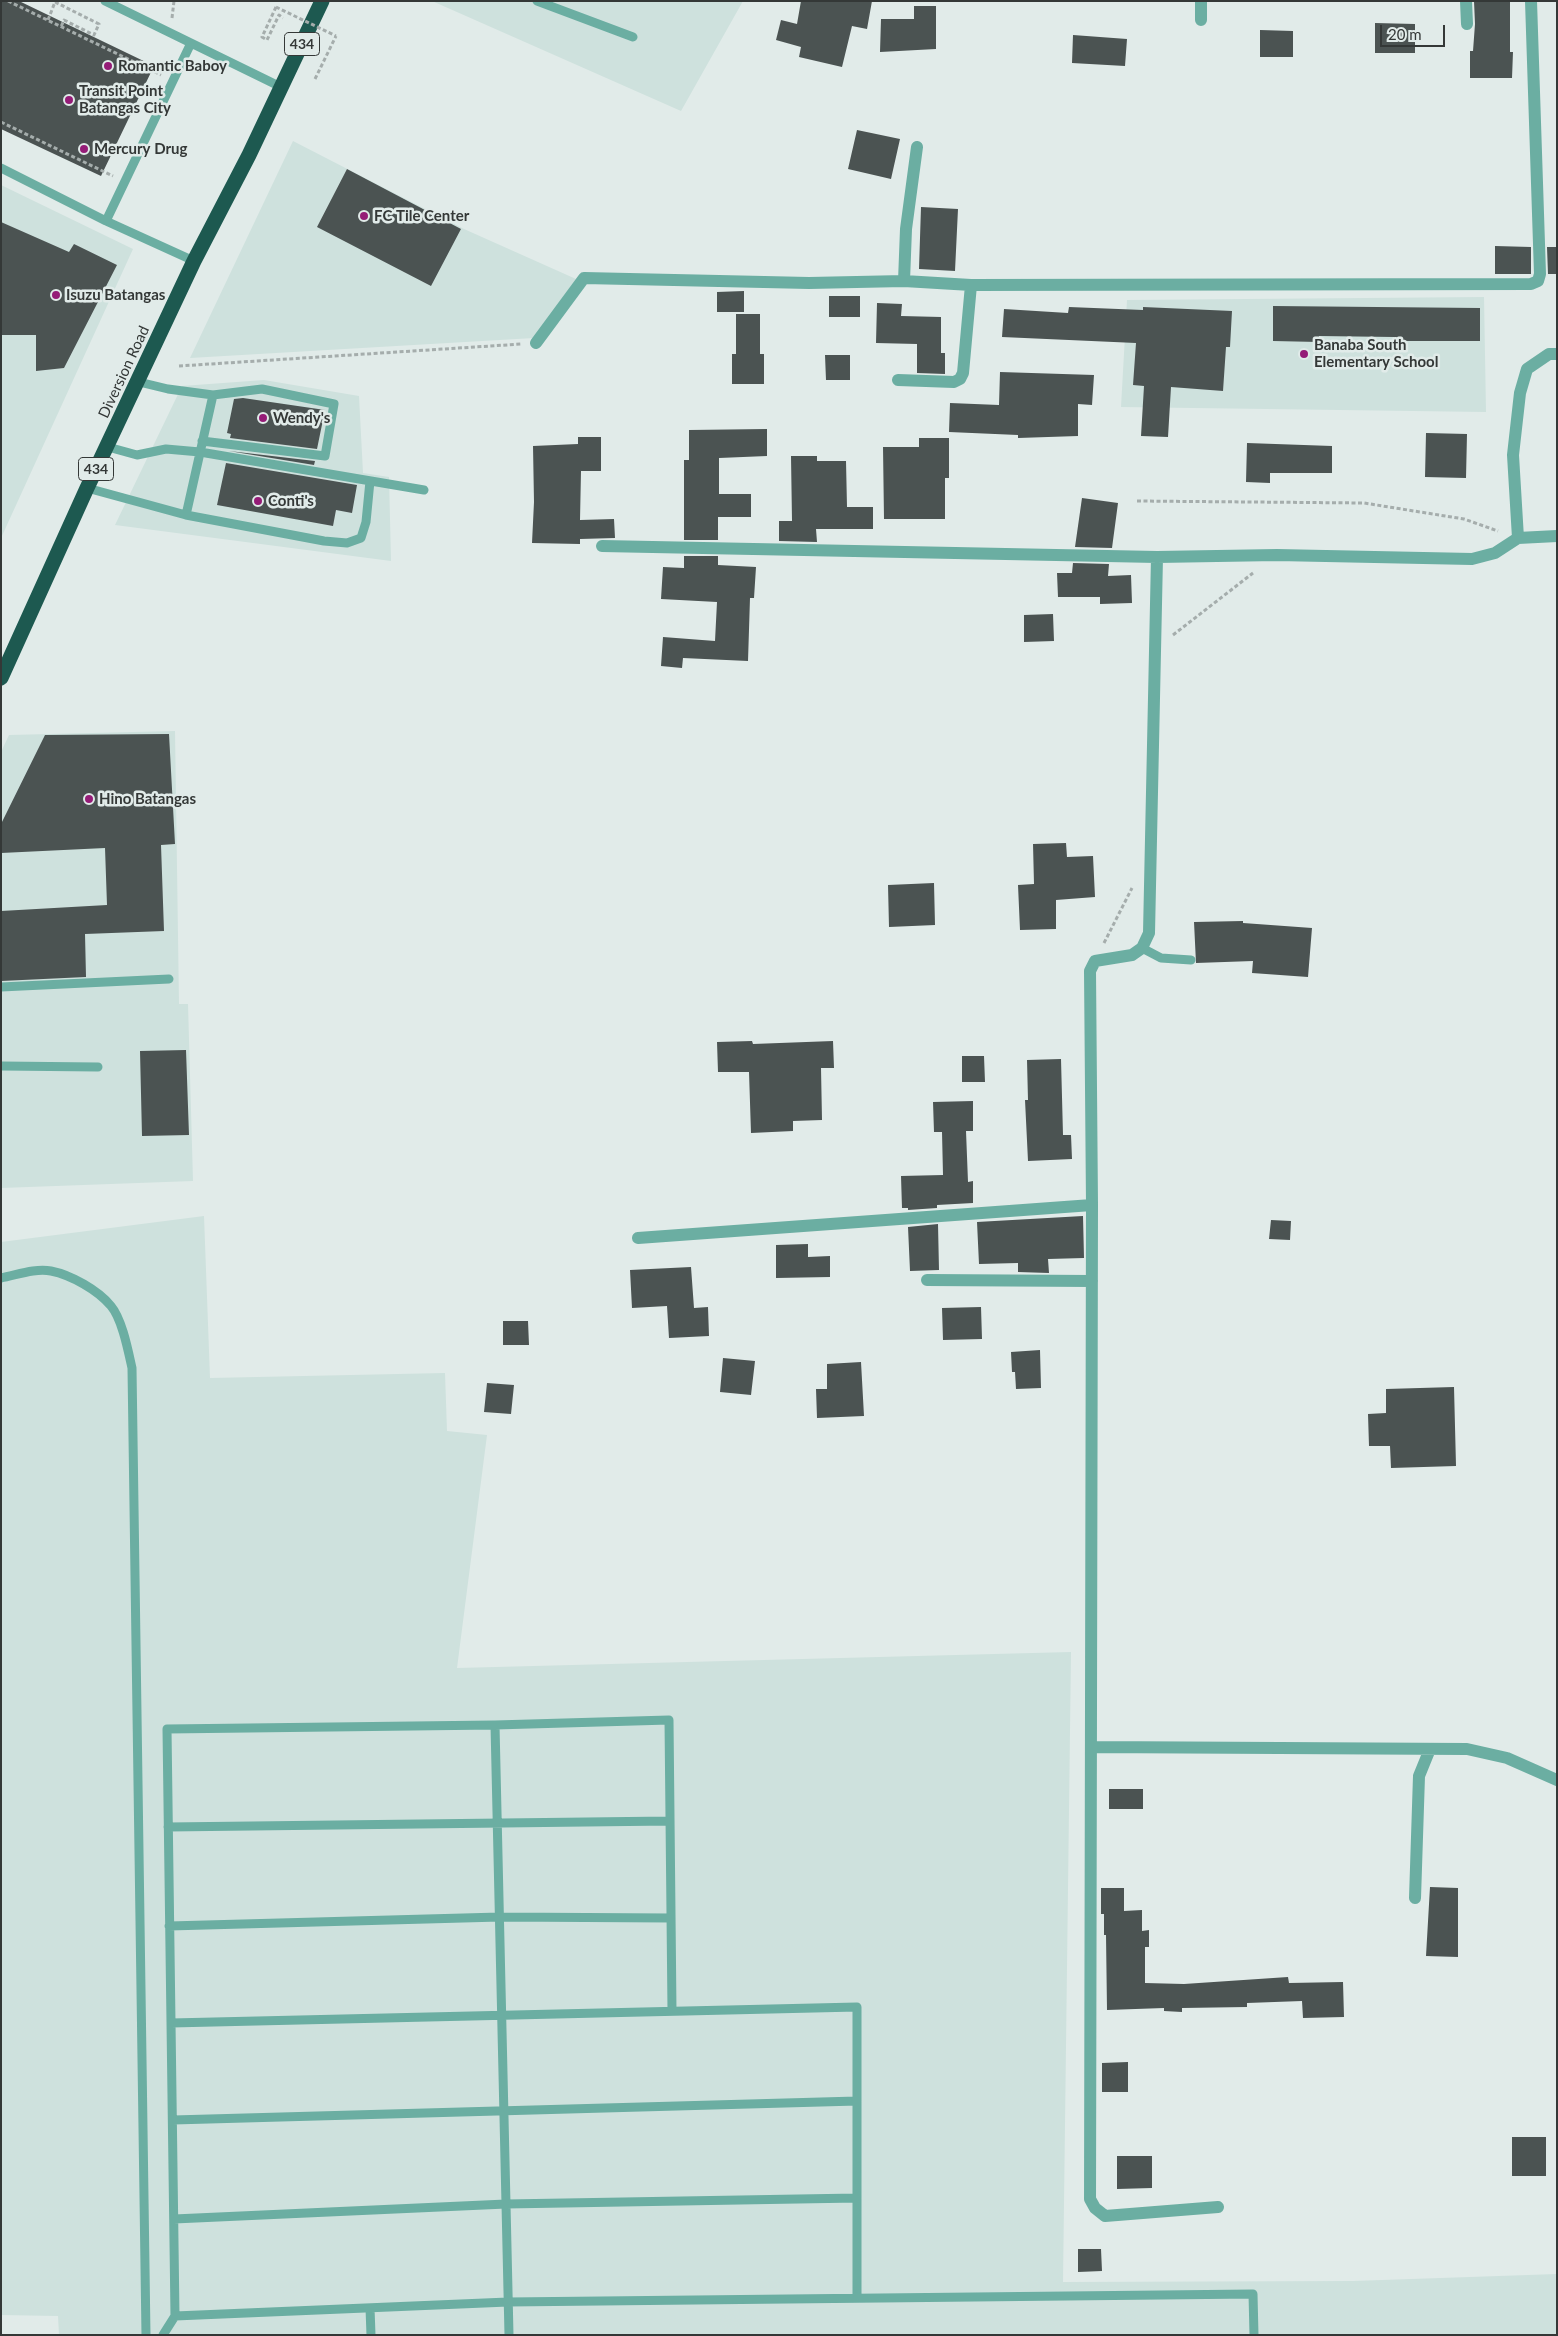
<!DOCTYPE html>
<html>
<head>
<meta charset="utf-8">
<style>
  body { margin:0 }
  #map { position:relative; width:1558px; height:2336px; overflow:hidden; background:#e1ebe9; font-family:Lato,sans-serif }
  canvas { display:block }
  .frame { position:absolute; inset:0; border:2px solid #343837; pointer-events:none }
  .scale { position:absolute; left:1380px; top:25px; width:65px; height:22px; box-sizing:border-box; border:2px solid #343837; border-top:0; padding-left:6px; font-size:15px; line-height:18px; white-space:nowrap; color:#343837; -webkit-text-stroke:4px #e1ebe9; paint-order:stroke }
</style>
</head>
<body>
<div id="map">
<canvas width="1558" height="2336"></canvas>
<div class="frame"></div>
<div class="scale">20 m</div>
</div>
<script>
const g = document.querySelector('canvas').getContext('2d');
g.lineJoin = 'round';
function fill(path, color) { g.fillStyle = color; g.fill(path, 'evenodd'); }
function stroke(path, color, width, dash) { g.strokeStyle = color; g.lineWidth = width; g.lineCap = dash ? 'butt' : 'round'; g.setLineDash(dash || []); g.stroke(path); }
function write(font, color, halo, rows, align = 'center') {
  g.font = font + ' Lato,sans-serif'; g.lineWidth = 5; g.setLineDash([]); g.textBaseline = 'middle'; g.strokeStyle = halo; g.fillStyle = color; for (const [text, x, y, turn = 0] of rows) {
    g.save(); g.translate(x, y); g.rotate((+turn || 0) * Math.PI / 180); g.textAlign = isNaN(turn) ? turn : align; if (halo) g.strokeText(text, 0, 0); g.fillText(text, 0, 0); g.restore();
  }
}
const built = new Path2D(`
  M432 1H743L681 111Z
  M293 141 464 229 576 279 534 338 190 358Z
  M1 185 133 249 1 538Z
  M1484 297 1486 412 1121 407 1127 300Z
  M264 380 359 396 363 473 389 477 391 561 115 525 182 386Z
  M175 731 179 1004H188L193 1181 1 1188V752L9 735Z
  M204 1216 210 1378 445 1373 447 1431 487 1435 457 1668 1071 1652 1063 2282 1353 2281 1557 2274V2335H59L58 2316 1 2315V1242Z`);
const building = new Path2D(`
  M1 1H19L154 66 101 176 1 129Z
  M801 1H872L867 29 852 26 842 67 799 57 801 47 776 40 781 20 797 24Z
  M1474 1H1510V52H1513L1512 78H1470V51H1473L1475 24Z
  M914 6H936V49L880 52 881 19H914Z
  M1375 23 1415 24V53H1375Z
  M1260 30 1293 31V57H1260Z
  M1073 35 1127 39 1125 66 1072 63Z
  M857 130 900 139 891 179 848 169Z
  M347 169 461 229 431 286 317 227Z
  M921 207 958 209 955 271 919 269Z
  M1 222 69 252 74 244 117 265 64 368 36 371V335H1Z
  M1495 246 1531 247V274H1495Z
  M1547 247H1557V274H1548Z
  M744 291V312H717V292Z
  M829 296H860V317H829Z
  M877 303 902 304 901 316 941 317V353H945V374L917 373V344L876 343Z
  M1273 306 1480 308V341H1394V337L1319 336V342L1273 341Z
  M1069 307 1143 310V307L1232 311 1230 347H1226L1223 391 1171 387 1168 437 1141 436 1144 386 1133 385 1136 343 1002 337 1004 309 1068 313Z
  M736 314H760V354H764V384H732V354H736Z
  M825 355H850V380H826Z
  M1000 372 1094 375 1092 405 1078 404V436L1018 438V435L949 432 950 403 999 405Z
  M243 398 325 410 317 449 230 438 231 434 227 433 234 399Z
  M767 429V456L719 458V494H751V517H718V540H684V460H689V430Z
  M1426 433 1467 434 1466 478 1425 477Z
  M578 437H601V471H581L580 520 614 519 615 538 580 539V544L532 543 534 502 533 446 578 444Z
  M919 438H949V478H945V519H884L883 447H919Z
  M1247 443 1332 446V473H1270V483L1246 482Z
  M229 451 315 461 314 465Z
  M791 456H817V461H846L847 507H873V529H816L817 542 779 541V521H792Z
  M226 463 357 485 352 513 336 510 333 526 217 505Z
  M1082 498 1118 503 1112 548 1075 547Z
  M684 556H718V565L756 567 754 598H750L748 661 683 658 682 668 661 666 663 637 715 641 717 602 661 599 663 567 684 568Z
  M1073 563 1109 564 1108 576 1131 575 1132 603 1100 604V597H1058L1057 573H1072Z
  M1053 614 1054 641 1024 642V615Z
  M169 734 175 844 161 845 164 931 85 934 86 977 1 981V911L107 905 105 848 1 853V824L45 735Z
  M1066 843 1067 857 1093 856 1095 897 1056 900V929L1020 930 1018 885 1034 884 1033 844Z
  M934 883 935 925 889 927 888 885Z
  M1243 921V923L1312 928 1308 977 1252 973 1253 961 1196 963 1194 922Z
  M752 1041 753 1044 833 1041 834 1068H821L822 1120 793 1121V1131L751 1133 749 1072H718L717 1042Z
  M186 1050 189 1135 142 1136 140 1051Z
  M962 1056H984L985 1082H962Z
  M1061 1059 1063 1135H1071L1072 1159 1028 1161 1025 1100H1028L1027 1060Z
  M973 1101V1131H966L968 1182 973 1181V1203L937 1205V1208L908 1210V1208H902L901 1176 943 1175 942 1132H934L933 1102Z
  M1083 1216 1084 1258 1048 1259 1049 1273 1018 1272V1263L979 1264 977 1222Z
  M1271 1220 1291 1221 1290 1240 1269 1239Z
  M938 1224 939 1270 910 1271 908 1227Z
  M808 1244V1257L830 1256V1277L776 1278V1245Z
  M691 1267 694 1308 708 1307 709 1336 669 1338 667 1306 632 1308 630 1270Z
  M981 1307 982 1339 943 1340 942 1308Z
  M503 1321H528L529 1345H503Z
  M1040 1350 1041 1388 1016 1389 1015 1372H1012L1011 1352Z
  M723 1358 755 1361 751 1395 720 1392Z
  M861 1362 864 1416 817 1418 816 1389H827V1364Z
  M487 1383 514 1385 511 1414 484 1412Z
  M1454 1387 1456 1466 1391 1468 1390 1446H1369L1368 1414 1386 1413V1389Z
  M1109 1789H1143V1809H1109Z
  M1430 1887 1458 1888V1957L1426 1956Z
  M1101 1888H1124V1911L1142 1910V1931L1149 1930V1947H1145V1983L1184 1984 1288 1977 1289 1983 1343 1982 1344 2017 1303 2018 1302 2001 1247 2003V2007L1182 2008V2012L1164 2011V2008L1107 2010 1106 1935H1104V1914H1101Z
  M1128 2062V2092H1102V2063Z
  M1512 2137H1546V2176H1512Z
  M1117 2156H1152V2188L1117 2189Z
  M1078 2249H1101L1102 2271 1078 2272Z`);
const path = new Path2D(`
  M8 1 161 75
  M55 2 99 24 94 35 64 20 61 27
  M276 7 262 37 267 40 279 15 283 18
  M172 18 174 1
  M48 20 55 2
  M315 79 336 36
  M1 122 113 176
  M179 366 521 344
  M1137 501 1364 503 1464 519 1498 531
  M1173 635 1253 573
  M1104 943 1132 888`);
const lane = new Path2D(`
  M105 1 281 87
  M537 1 633 37
  M1 168 106 221 194 261
  M106 221 191 43
  M139 382 168 389 213 395 262 389 334 404 325 456 202 441
  M108 447 137 455 166 449 200 452 424 490
  M87 488 186 515 324 541 347 543 361 538 366 522 370 481
  M186 515 213 395
  M1142 948 1161 958 1191 960
  M1 987 169 979
  M1 1066 98 1067
  M1 1278C17 1275 35 1268 51 1271 71 1275 98 1290 111 1306 122 1319 128 1350 132 1368L146 2335
  M495 1725 509 2335
  M168 1827 670 1821
  M169 1926 500 1917 671 1918
  M672 2011 669 1720 495 1725 167 1729 175 2316 508 2302 1253 2294 1254 2335
  M171 2023 857 2007V2298
  M173 2120 857 2101
  M174 2219 506 2204 857 2198
  M370 2308 371 2335
  M163 2335 175 2316`);
const street = new Path2D(`
  M1466 1 1467 24
  M1201 20V1
  M904 281 906 229 917 147
  M536 343 584 278 809 283 904 281 971 285 1531 284 1538 281 1540 274 1531 1
  M898 380 954 382 960 379 963 373 971 285
  M1518 538 1513 455 1520 393 1527 369 1549 354H1557
  M602 546 1157 557 1277 555 1472 559 1495 553 1518 538 1557 536
  M1157 557 1149 933 1142 948 1132 955 1095 961 1090 971 1092 1205 1090 2199 1095 2208 1105 2216 1218 2207
  M638 1238 1092 1205
  M927 1280 1092 1281
  M1091 1747 1467 1749 1507 1758 1557 1780
  M1415 1898 1419 1776 1430 1749`);
const highway = new Path2D(`
  M1 678 87 488 194 261 249 155 322 1`);
const pathBridge = new Path2D(`
  M276 7 336 36`);
const markers = [
  [108,66,5,"#951c77"],
  [69,100,5,"#951c77"],
  [84,149,5,"#951c77"],
  [364,216,5,"#951c77"],
  [56,295,5,"#951c77"],
  [1304,354,5,"#951c77"],
  [263,418,5,"#951c77"],
  [258,501,5,"#951c77"],
  [89,799,5,"#951c77"]
];
const shields = [
  [302,44,35],
  [96,469,35]
];
const shieldNames = [
  ["434",302,44],
  ["434",96,469]
];
const poiNames = [
  ["Romantic Baboy",118,66],
  ["Transit Point",79,91],
  ["Batangas City",79,108],
  ["Mercury Drug",94,149],
  ["FC Tile Center",374,216],
  ["Isuzu Batangas",66,295],
  ["Banaba South",1314,345],
  ["Elementary School",1314,362],
  ["Wendy's",273,418],
  ["Conti's",268,501],
  ["Hino Batangas",99,799]
];
const streetNames = [
  ["Diversion Road",124,372,-65]
];
fill(built, '#cee1dd');
fill(building, '#4b5352');
stroke(path, '#a5adac', 3, [4, 2.5]);
stroke(lane, '#6baea2', 9);
stroke(street, '#6baea2', 12);
stroke(highway, '#1d5950', 15);
stroke(pathBridge, '#a5adac', 3, [4, 2.5]);
for (const [x, y, r, color] of markers) { const dot = new Path2D(); dot.arc(x, y, r, 0, 2 * Math.PI); g.fillStyle = color; g.fill(dot); stroke(dot, '#e1ebe9', 2); }
for (const [x, y, w] of shields) { const box = new Path2D(); box.roundRect(x - w / 2, y - 11.5, w, 23, 4); g.fillStyle = '#e1ebe9'; g.fill(box); stroke(box, '#343837', 1); }
write('bold 14px', '#343837', null, shieldNames);
write('bold 15px', '#343837', '#e1ebe9', poiNames, 'left');
write('15px', '#343837', '#e1ebe9', streetNames);
</script>
</body>
</html>
